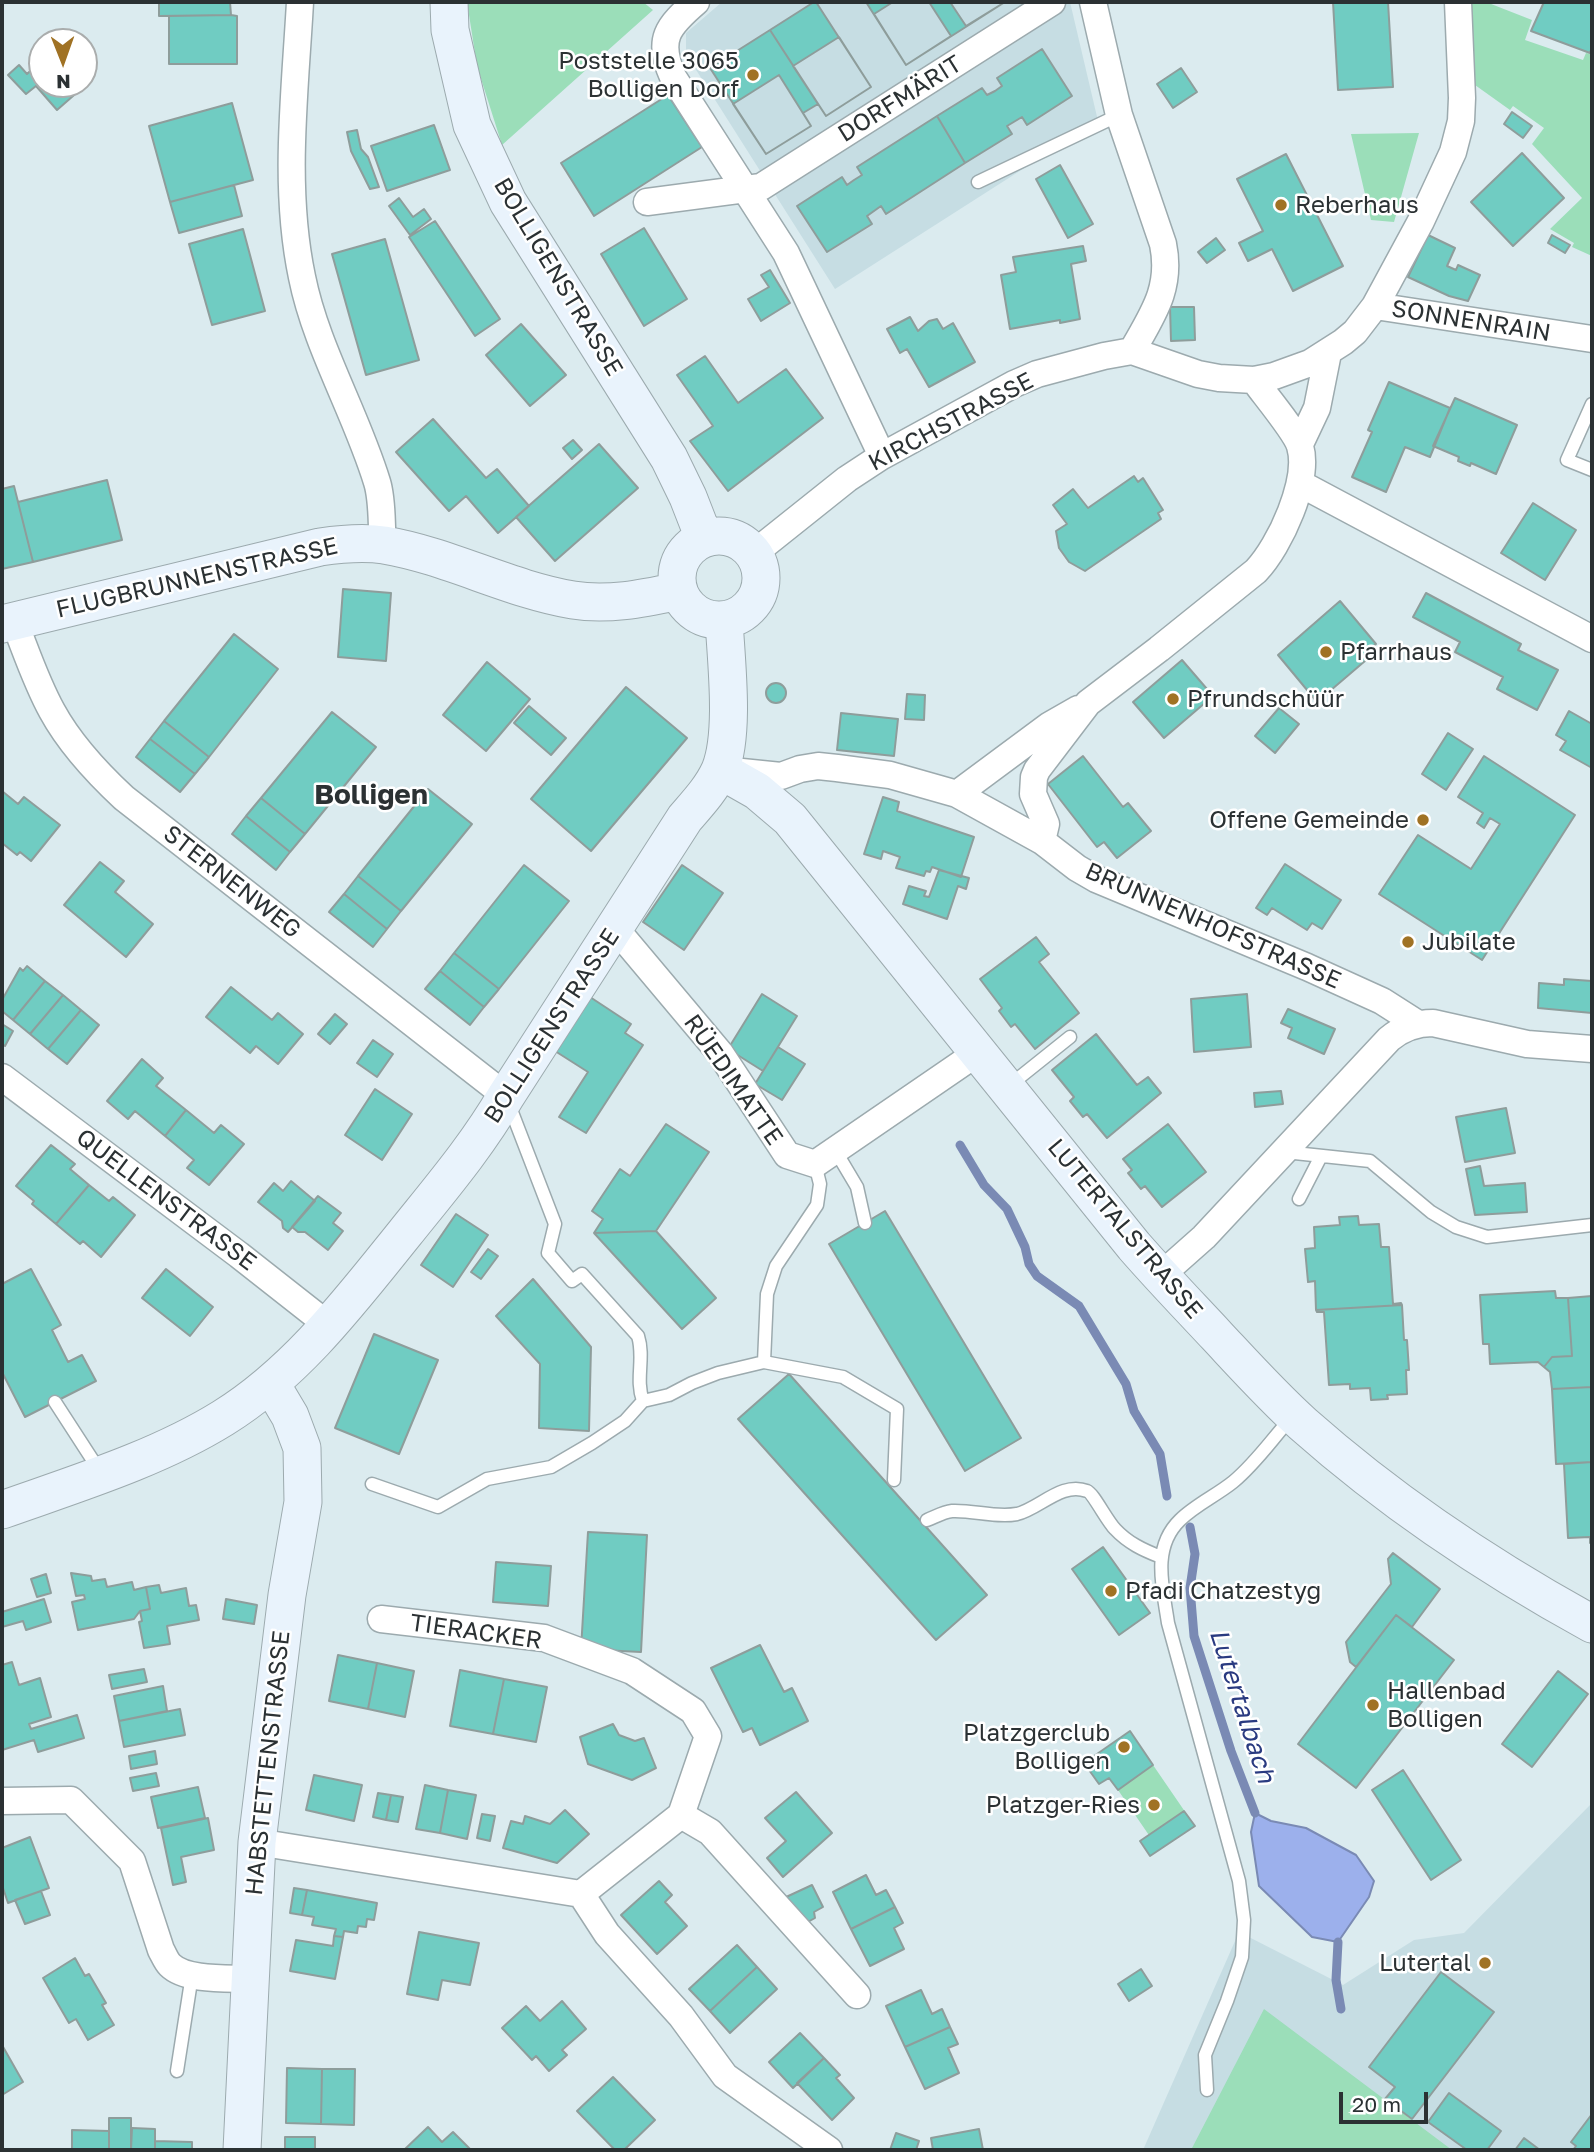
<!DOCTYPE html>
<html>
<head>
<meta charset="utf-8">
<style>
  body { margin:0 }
  #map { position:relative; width:1594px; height:2152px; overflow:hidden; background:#dbebef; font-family:"Golos Text",sans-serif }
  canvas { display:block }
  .frame { position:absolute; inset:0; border:4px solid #2b3133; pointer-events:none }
  .north { position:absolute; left:28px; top:28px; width:70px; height:70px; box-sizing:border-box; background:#fff; border:2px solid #aaadad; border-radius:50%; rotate:179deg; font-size:19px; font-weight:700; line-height:28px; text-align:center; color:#2b3133 }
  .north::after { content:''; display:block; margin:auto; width:24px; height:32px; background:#a07224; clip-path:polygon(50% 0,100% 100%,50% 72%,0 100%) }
  .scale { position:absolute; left:1339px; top:2092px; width:89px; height:32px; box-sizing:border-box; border:4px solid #2b3133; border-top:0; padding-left:9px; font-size:21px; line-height:24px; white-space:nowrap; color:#2b3133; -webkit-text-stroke:5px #fff; paint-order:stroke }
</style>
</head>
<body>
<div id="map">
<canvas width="1594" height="2152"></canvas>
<div class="frame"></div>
<div class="north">N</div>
<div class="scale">20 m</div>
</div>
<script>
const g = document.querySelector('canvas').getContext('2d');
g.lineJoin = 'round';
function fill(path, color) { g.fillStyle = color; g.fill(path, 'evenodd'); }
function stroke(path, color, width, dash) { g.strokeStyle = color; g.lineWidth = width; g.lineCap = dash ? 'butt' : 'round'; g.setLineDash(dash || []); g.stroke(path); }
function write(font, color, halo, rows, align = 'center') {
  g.font = font + ' "Golos Text",sans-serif'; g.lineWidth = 5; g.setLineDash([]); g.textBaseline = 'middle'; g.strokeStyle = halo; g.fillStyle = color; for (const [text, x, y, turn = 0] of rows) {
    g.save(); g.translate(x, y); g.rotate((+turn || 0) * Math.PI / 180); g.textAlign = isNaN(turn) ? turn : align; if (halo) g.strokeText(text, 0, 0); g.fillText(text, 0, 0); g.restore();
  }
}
const built = new Path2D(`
  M722 2H1070L1098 121 835 289 686 54V33Z
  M1592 1803V2150H1143L1239 1932 1343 1985 1414 1940 1464 1933Z`);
const green = new Path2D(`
  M467 2H643L653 10 502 145 477 66Z
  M1470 2H1486L1532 20 1525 40 1583 60 1586 53 1591 54 1592 50V256L1572 247 1574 243 1550 229 1582 198 1532 144 1544 128 1513 106 1510 110 1475 85Z
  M1419 133 1394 222 1371 220 1351 134Z
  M1153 1765 1190 1819 1155 1844 1118 1790Z
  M1264 2009 1452 2150H1191Z`);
const water = new Path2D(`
  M1255 1813 1271 1821 1306 1828 1356 1855 1374 1881 1369 1897 1338 1942 1312 1937 1259 1886 1251 1832Z`);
const stream = new Path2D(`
  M960 1145 984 1185 1007 1209 1025 1247 1029 1264 1037 1276 1079 1306 1126 1384 1134 1411 1160 1454 1167 1496
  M1190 1527 1195 1554 1190 1588 1194 1636 1231 1751 1255 1813
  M1338 1942 1336 1980 1341 2009`);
const building = new Path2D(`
  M159 2H230L231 15 159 16Z
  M814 2H816L871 87 826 116 770 30Z
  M866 2H1005L906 65Z
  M893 2H929L951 36 906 65 874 14Z
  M950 2H1005L966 26Z
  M1333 2H1388L1393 87 1338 90Z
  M1544 2H1592V47L1590 53 1531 31Z
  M231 15 237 16V64H169V16Z
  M770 30 818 104 803 113 811 126 766 154 710 68Z
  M839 37 871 87 826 116 793 66Z
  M1042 49 1072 96 1027 125 1022 117 1007 126 1012 134 965 163 937 116 982 88 987 95 995 91 1002 86 997 78Z
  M42 60V84H84V76L89 82 57 110 36 86 26 94 8 75 19 65 27 74Z
  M1181 68 1197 92 1173 108 1157 84Z
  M779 75 811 126 766 154 733 104Z
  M668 95 702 147 594 216 561 163Z
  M232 103 253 180 170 202 149 126Z
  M1512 112 1532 126 1523 138 1504 124Z
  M937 116 965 163 886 214 881 206 867 216 872 224 827 252 797 206 842 177 847 185 854 180 862 175 857 167Z
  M434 125 450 170 387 191 371 146Z
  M357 130 361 149 368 157 379 187 370 189 351 151 347 132Z
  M1522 153 1564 198 1513 246 1471 202Z
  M1286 154 1343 266 1293 291 1272 249 1248 261 1239 243 1263 231 1237 179Z
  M1060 165 1093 224 1068 238 1036 179Z
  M234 185 242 216 179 233 170 202Z
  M399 198 413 217 424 209 431 219 410 235 389 206Z
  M435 221 500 319 475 336 409 237Z
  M644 228 687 299 644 326 601 254Z
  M243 229 265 311 212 325 189 244Z
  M1428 235 1455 248 1447 266 1456 270 1458 265 1480 275 1468 301 1449 296 1408 277Z
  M1552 235 1570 245 1565 253 1548 243Z
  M1216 238 1225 250 1207 263 1198 252Z
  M385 239 419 360 366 375 332 254Z
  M1083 246 1086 261 1071 264 1080 319 1060 323V320L1010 329 1001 275 1016 272 1013 257Z
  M770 270 790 303 761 321 748 299 769 287 761 275Z
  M1170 307H1194L1195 340 1171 341Z
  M910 317 918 331 929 321 937 319 943 329 953 323 975 362 929 387 907 349 900 353 887 329Z
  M521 324 566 375 530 406 486 355Z
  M705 356 738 403 786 369 823 418 728 491 690 441 713 426 677 375Z
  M1389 382 1450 408 1430 457 1405 447 1386 492 1352 477 1372 432 1368 430Z
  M1455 398 1517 425 1496 474 1471 463 1470 466 1458 461 1459 457 1433 446Z
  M433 419 486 478 497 469 529 506 498 533 466 496 449 511 396 452Z
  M573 440 582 450 572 459 563 448Z
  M599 444 638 488 555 561 516 517Z
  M1134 476 1138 482 1143 478 1163 510 1158 513 1161 519 1085 571 1069 562 1059 548 1056 531 1067 524 1053 505 1073 489 1088 508Z
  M107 480 122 540 33 562 18 502Z
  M14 486 33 562 2 569V489Z
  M1533 503 1576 530 1545 580 1501 553Z
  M343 589 391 593 386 661 338 657Z
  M1426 593 1521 644 1518 650 1558 670 1537 710 1497 689 1503 677 1455 652 1460 642 1413 617Z
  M1340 601 1376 644 1368 650 1372 655 1317 702 1278 655Z
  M234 634 278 669 209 757 164 721Z
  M1182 660 1213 696 1164 738 1133 702Z
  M487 662 530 699 486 751 443 715Z
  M766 693a10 10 0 1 1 20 0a10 10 0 1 1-20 0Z
  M626 687 687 738 591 851 531 799Z
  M907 694 925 695 924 720 905 719Z
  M529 706 566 738 551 755 514 723Z
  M1279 708 1299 724 1275 753 1255 736Z
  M1569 711 1592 724V768L1560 750 1566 741 1556 735Z
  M332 712 376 747 305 834 261 798Z
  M841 713 898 719 894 756 837 750Z
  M164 721 209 757 195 774 150 739Z
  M1448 733 1473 749 1446 790 1422 774Z
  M150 739 195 774 180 792 136 757Z
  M1083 756 1123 807 1128 803 1151 831 1117 858 1104 842 1097 847 1048 784Z
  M1484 756 1575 815 1482 960 1379 894 1418 835 1471 869 1500 824 1490 818 1484 828 1477 823 1483 813 1458 797Z
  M428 789 472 824 401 911 358 876Z
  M2 791 18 804 24 797 60 825 31 861 20 852 17 855 2 843Z
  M883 797 899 802 897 811 974 837 961 877 932 867 930 872 926 871 924 876 896 868 900 857 883 851 881 859 864 854Z
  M261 798 305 834 290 852 246 816Z
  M246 816 290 852 276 870 232 834Z
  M100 862 124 881 115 892 153 924 126 957 64 905Z
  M1285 864 1341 900 1322 929 1312 923 1307 930 1272 908 1267 915 1256 908Z
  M524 865 569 901 499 989 454 953Z
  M682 865 723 893 684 950 643 922Z
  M939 870 969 878 966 889 958 886 947 919 903 904 909 886 926 891 924 896 929 897Z
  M358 876 401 911 387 929 344 894Z
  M344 894 387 929 373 947 329 912Z
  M1036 937 1049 954 1039 962 1079 1013 1035 1049 1015 1024 1011 1027 999 1011 1002 1008 980 979Z
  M454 953 499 989 484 1007 440 971Z
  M27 966 45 981 13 1020 2 1011V1000L20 968 23 971Z
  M440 971 484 1007 470 1025 425 989Z
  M1564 979 1592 981V1013L1538 1008 1539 983 1564 985Z
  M45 981 63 995 30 1034 13 1020Z
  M231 987 272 1020 278 1013 303 1034 278 1064 256 1046 250 1053 206 1017Z
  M762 994 797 1016 763 1071 728 1049Z
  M1247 994 1251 1047 1194 1052 1191 999Z
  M63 995 81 1010 48 1049 30 1034Z
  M590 997 631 1024 625 1033 643 1045 586 1133 559 1117 588 1072 555 1051Z
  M1288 1009 1335 1029 1324 1054 1288 1038 1292 1028 1281 1023Z
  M81 1010 99 1025 67 1064 48 1049Z
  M335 1014 347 1024 330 1044 318 1034Z
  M2 1024 13 1031 5 1046 2 1044Z
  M1096 1034 1137 1085 1148 1077 1161 1093 1107 1138 1087 1114 1083 1117 1070 1101 1074 1097 1052 1070Z
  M373 1040 393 1054 377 1077 357 1063Z
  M778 1047 805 1064 782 1100 755 1084Z
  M142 1059 163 1078 156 1086 186 1110 165 1136 135 1111 128 1119 107 1101Z
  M375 1089 412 1114 382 1160 345 1135Z
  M1281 1091 1283 1104 1255 1107 1254 1093Z
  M1506 1108 1515 1153 1465 1162 1456 1117Z
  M186 1110 214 1133 221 1125 244 1144 209 1185 187 1168 194 1160 165 1136Z
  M666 1124 709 1152 656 1231 594 1233 603 1219 592 1211 620 1169 630 1176Z
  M1168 1124 1206 1172 1162 1207 1145 1186 1141 1189 1128 1173 1132 1170 1123 1159Z
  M51 1145 75 1164 70 1169 89 1185 56 1224 32 1204 34 1201 16 1186Z
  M1480 1166 1484 1186 1525 1183 1527 1212 1475 1215 1466 1169Z
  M291 1181 315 1201 288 1232 283 1228 282 1221 258 1202 274 1183 283 1191Z
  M89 1185 109 1201 113 1197 135 1215 101 1257 83 1241 80 1244 56 1224Z
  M318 1196 341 1213 333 1223 343 1231 328 1250 305 1232H298L292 1227Z
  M885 1211 1021 1438 965 1471 829 1244Z
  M456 1214 488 1235 453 1287 421 1265Z
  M1358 1216 1359 1225 1379 1224 1381 1247H1389L1393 1304 1401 1303 1402 1305 1316 1310 1315 1281 1308 1282 1305 1249 1315 1248 1314 1227 1340 1225 1339 1217Z
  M656 1231 716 1298 682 1329 594 1233Z
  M488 1249 498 1256 481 1279 471 1272Z
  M31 1269 61 1325 52 1330 68 1362 82 1355 96 1381 25 1417 2 1372V1284Z
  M166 1269 213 1307 190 1336 142 1298Z
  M533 1279 591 1347 589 1431 539 1428 540 1364 496 1316Z
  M1555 1291 1556 1298H1568L1572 1356 1552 1357 1544 1367 1538 1362 1490 1364 1489 1344H1483L1480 1295Z
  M1592 1296V1387L1552 1389 1550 1372 1544 1367 1552 1357 1572 1356 1568 1298Z
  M1402 1305 1404 1340H1407L1409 1370H1406L1407 1394 1387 1395 1388 1399 1371 1400 1370 1388 1350 1389V1384L1329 1385 1324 1312H1317L1316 1310Z
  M374 1334 438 1360 399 1454 335 1428Z
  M789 1374 987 1595 936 1640 738 1419Z
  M1592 1387V1462L1556 1464 1552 1389Z
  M1592 1462V1543H1590V1537L1568 1538 1564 1464Z
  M588 1532 647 1535 641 1652 581 1649Z
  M1103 1547 1150 1613 1119 1635 1072 1569Z
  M1393 1553 1440 1589 1412 1627 1396 1615 1356 1667 1350 1662 1346 1642 1391 1584 1388 1559Z
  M496 1562 551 1566 548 1606 493 1602Z
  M71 1573 91 1576 92 1581 105 1579 107 1587 132 1582 134 1590 146 1587 150 1609 140 1611 134 1619 78 1630 72 1602 85 1599 84 1595 76 1596Z
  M46 1574 51 1593 37 1597 31 1579Z
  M159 1585 161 1593 186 1588 189 1606 196 1605 199 1620 167 1626 170 1644 144 1648 139 1622 142 1621 140 1611 150 1609 146 1587Z
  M44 1599 51 1622 26 1630 23 1621 2 1627V1612Z
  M226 1599 257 1605 254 1624 223 1619Z
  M1396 1615 1454 1660 1356 1788 1298 1744Z
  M760 1645 784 1692 792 1688 808 1721 760 1745 752 1728 743 1732 711 1668Z
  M338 1655 377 1663 368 1709 329 1701Z
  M12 1662 19 1685 40 1678 51 1717 29 1724 31 1729 77 1715 84 1738 38 1752 34 1740 2 1750V1665Z
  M377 1663 414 1671 405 1717 368 1709Z
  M144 1669 147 1682 112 1689 109 1675Z
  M460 1670 504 1679 493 1734 450 1726Z
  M1558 1671 1588 1694 1532 1767 1502 1744Z
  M504 1679 547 1687 536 1742 493 1734Z
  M163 1686 167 1711 119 1721 114 1696Z
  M180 1709 185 1735 124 1747 119 1721Z
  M613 1724 619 1735 635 1741 644 1738 656 1768 632 1780 588 1764 580 1737Z
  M1130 1731 1153 1765 1118 1790 1109 1778 1099 1784 1084 1763Z
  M155 1751 157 1764 131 1769 129 1756Z
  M1403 1770 1461 1860 1431 1880 1372 1790Z
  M156 1773 159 1786 133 1791 130 1778Z
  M314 1775 362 1785 354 1821 306 1810Z
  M425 1785 448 1790 440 1833 416 1829Z
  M198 1787 205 1818 158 1828 151 1797Z
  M448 1790 476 1795 467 1839 440 1833Z
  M796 1792 832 1833 783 1877 767 1858 786 1841 765 1818Z
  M378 1793 391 1795 386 1820 373 1817Z
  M391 1795 403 1797 398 1822 386 1820Z
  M565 1810 589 1834 557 1863 503 1848 511 1821 523 1824 525 1816 550 1824Z
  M1184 1811 1195 1826 1150 1856 1140 1841Z
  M482 1814 495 1816 490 1841 477 1838Z
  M208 1818 214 1850 181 1857 186 1882 173 1885 161 1828Z
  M30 1837 49 1888 8 1903 2 1885V1848Z
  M866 1875 876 1895 886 1890 895 1907 851 1929 833 1892Z
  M659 1881 672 1895 665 1902 687 1926 657 1954 621 1915Z
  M812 1885 823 1907 814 1912 815 1918 806 1923 784 1898Z
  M294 1888 307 1890 302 1915 290 1913Z
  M307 1890 377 1903 374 1920 367 1919 366 1927 358 1926 357 1933 344 1931 343 1937 334 1936 336 1929 312 1925 314 1917 302 1915Z
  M41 1891 50 1915 25 1924 15 1900Z
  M895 1907 903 1923 894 1928 904 1949 870 1966 851 1929Z
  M419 1932 479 1943 470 1985 442 1980 438 2000 407 1994Z
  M334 1936 343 1937 335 1979 290 1971 296 1940 333 1946Z
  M737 1945 757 1967 710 2011 689 1989Z
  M75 1958 85 1976 89 1974 106 2003 102 2005 114 2025 88 2040 76 2019 69 2023 43 1978Z
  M757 1967 777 1989 730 2033 710 2011Z
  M1141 1969 1152 1986 1129 2001 1118 1984Z
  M1441 1972 1494 2012 1412 2119 1385 2099 1395 2087 1369 2067Z
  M921 1990 932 2014 942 2009 950 2027 905 2047 886 2006Z
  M562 2001 586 2029 562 2050 567 2055 549 2071 536 2056 532 2060 502 2028 526 2006 540 2021Z
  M950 2027 958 2044 948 2048 959 2073 925 2089 905 2047Z
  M800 2033 824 2058 793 2088 769 2062Z
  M2 2045 23 2082 2 2095Z
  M824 2058 840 2075 836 2078 854 2098 832 2120 797 2083Z
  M287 2068 322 2069 321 2124 286 2123Z
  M322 2069H355L354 2125 321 2124Z
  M613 2077 655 2120 624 2150H615L577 2111Z
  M1449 2093 1501 2131 1487 2150H1467L1428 2122Z
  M1592 2114V2150H1573L1576 2146 1571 2142Z
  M109 2118H131V2150H109Z
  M428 2127 442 2142 453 2132 471 2150H404Z
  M132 2128 155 2129V2150H131Z
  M979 2129 983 2150H933L931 2138Z
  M72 2130 109 2131V2150H72Z
  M896 2133 919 2141 916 2150H890Z
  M285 2137H315V2150H285Z
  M1524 2138 1540 2150H1515Z
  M155 2141 192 2142V2150H155Z`);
const lane = new Path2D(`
  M978 182 1119 115
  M1592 404 1567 460 1592 470
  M1010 1085 1070 1037
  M508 1102 555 1224 548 1253 572 1281 582 1274 638 1336C645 1358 635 1379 643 1401L669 1395 692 1383 718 1373 764 1362 767 1294 776 1266 817 1205 820 1184 815 1164
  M835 1150 857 1187 865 1223
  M1285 1152 1370 1161 1431 1212 1456 1227 1487 1237 1592 1225
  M1299 1199 1321 1156
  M764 1362 843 1377 897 1409 894 1480
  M55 1402 101 1473
  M372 1484 438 1507 487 1479 551 1467 592 1443 625 1421 643 1401
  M927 1520C935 1517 943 1512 952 1511 974 1510 995 1518 1017 1514 1039 1509 1062 1481 1087 1491 1093 1493 1107 1521 1115 1529 1128 1543 1143 1550 1161 1557
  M177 2071 192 1975
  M1207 2090 1205 2055 1227 2001 1242 1957 1244 1920 1239 1881 1168 1623C1163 1588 1151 1548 1180 1520 1195 1505 1217 1495 1233 1482 1256 1463 1272 1439 1292 1417`);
const street = new Path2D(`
  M300 2C295 93 283 187 302 277 316 347 356 413 377 482 383 501 381 525 383 545
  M696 2C668 26 656 39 673 77L786 253 882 456
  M1093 2 1119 115 1163 244C1172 288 1153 314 1132 351
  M647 202 761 187 1052 2
  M1375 306 1592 339
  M1300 444 1317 408 1328 353
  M1301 484 1592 639
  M753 554 847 479 882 456 1014 384 1037 374 1104 356 1132 351 1198 374 1219 378 1254 380 1274 376 1310 363 1343 342 1355 332 1375 306 1421 221 1453 152 1461 121 1462 98 1458 2
  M14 621C26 651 36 682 52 711 70 744 96 772 124 798L506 1096
  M732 771 781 776 800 769 818 766 837 768 890 775 957 794 1042 841 1077 868 1096 879 1307 967 1382 1001 1418 1024
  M957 794 1050 725 1078 709
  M1042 841 1046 824 1033 794 1034 777 1037 770 1088 703 1159 649 1256 571C1280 546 1310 480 1300 446 1296 432 1264 394 1254 380
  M615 928 720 1053 787 1155 815 1164 977 1053
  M2 1077 239 1255 328 1325
  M1160 1276 1204 1237 1389 1039C1402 1028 1416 1023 1433 1023L1527 1044 1592 1049
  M2 1801 71 1800 132 1861 161 1950C164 1955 166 1961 170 1965 186 1981 228 1978 249 1979
  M681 1815 710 1832 857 1995
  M257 1842 581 1894 681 1815 708 1736 693 1711 632 1671 544 1638 381 1619
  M581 1894 607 1934 681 2016 725 2076 829 2150`);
const secondary = new Path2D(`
  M449 2 450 30 472 125 508 202 669 458 688 497 704 538
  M677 578a42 42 0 1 1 84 0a42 42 0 1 1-84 0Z
  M2 624 320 547C341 544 363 542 384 545 449 556 508 589 573 600 608 606 645 598 679 591
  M720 770 757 791 790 819 1134 1246C1161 1277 1189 1306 1217 1336 1245 1366 1273 1397 1303 1424 1391 1502 1490 1568 1592 1624
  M2 1510C75 1484 157 1459 223 1418 297 1372 351 1300 405 1233 441 1188 477 1146 506 1096L685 818C698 803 712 788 720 770 735 733 726 660 724 620
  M242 2150 257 1842 287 1595 303 1502 302 1448 290 1416 271 1384`);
const markers = [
  [753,75,7,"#a07224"],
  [1281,205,7,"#a07224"],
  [1326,652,7,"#a07224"],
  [1173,699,7,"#a07224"],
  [1423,820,7,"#a07224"],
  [1408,942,7,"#a07224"],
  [1111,1591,7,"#a07224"],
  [1373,1705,7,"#a07224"],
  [1124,1747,7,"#a07224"],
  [1154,1805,7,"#a07224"],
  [1485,1963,7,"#a07224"]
];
const poiNames = [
  ["Poststelle 3065",739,61,"right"],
  ["Bolligen Dorf",739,89,"right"],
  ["Reberhaus",1295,205],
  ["Pfarrhaus",1340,652],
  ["Pfrundschüür",1187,699],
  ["Offene Gemeinde",1409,820,"right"],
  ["Jubilate",1422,942],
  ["Pfadi Chatzestyg",1125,1591],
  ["Hallenbad",1387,1691],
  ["Bolligen",1387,1719],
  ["Platzgerclub",1110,1733,"right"],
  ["Bolligen",1110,1761,"right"],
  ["Platzger-Ries",1140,1805,"right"],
  ["Lutertal",1471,1963,"right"]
];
const streetNames = [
  ["DORFMÄRIT",900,99,-32],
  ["BOLLIGENSTRASSE",558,277,59],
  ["SONNENRAIN",1471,321,9],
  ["KIRCHSTRASSE",951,422,-28],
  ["FLUGBRUNNENSTRASSE",197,578,-13],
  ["STERNENWEG",232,882,38],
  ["BRUNNENHOFSTRASSE",1213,926,24],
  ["BOLLIGENSTRASSE",552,1026,-57],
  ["RÜEDIMATTE",733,1080,55],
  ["QUELLENSTRASSE",166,1200,37],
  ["LUTERTALSTRASSE",1125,1229,50],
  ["TIERACKER",476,1632,8],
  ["HABSTETTENSTRASSE",268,1763,-84]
];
const waterNames = [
  ["Lutertalbach",1242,1706,72]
];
const quarterNames = [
  ["Bolligen",371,795]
];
fill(built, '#c6dde3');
fill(green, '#9bdeb9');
fill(water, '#9cb0ec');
stroke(water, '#7a8ab4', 2);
stroke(stream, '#7a8ab4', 9);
fill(building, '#70ccc2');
stroke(building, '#8e9d9b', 2);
stroke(lane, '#9caaae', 15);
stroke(street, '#9caaae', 29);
stroke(secondary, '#9caaae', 39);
stroke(lane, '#fff', 12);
stroke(street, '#fff', 26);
stroke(secondary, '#e9f3fc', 37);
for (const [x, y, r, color] of markers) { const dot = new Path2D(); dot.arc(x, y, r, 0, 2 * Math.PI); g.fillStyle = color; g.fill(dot); stroke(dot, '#fff', 2.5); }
write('24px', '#2b3133', '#fff', poiNames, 'left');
write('24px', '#2b3133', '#fff', streetNames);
write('italic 26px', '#293a80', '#fff', waterNames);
write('bold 28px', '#2b3133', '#fff', quarterNames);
</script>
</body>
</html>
